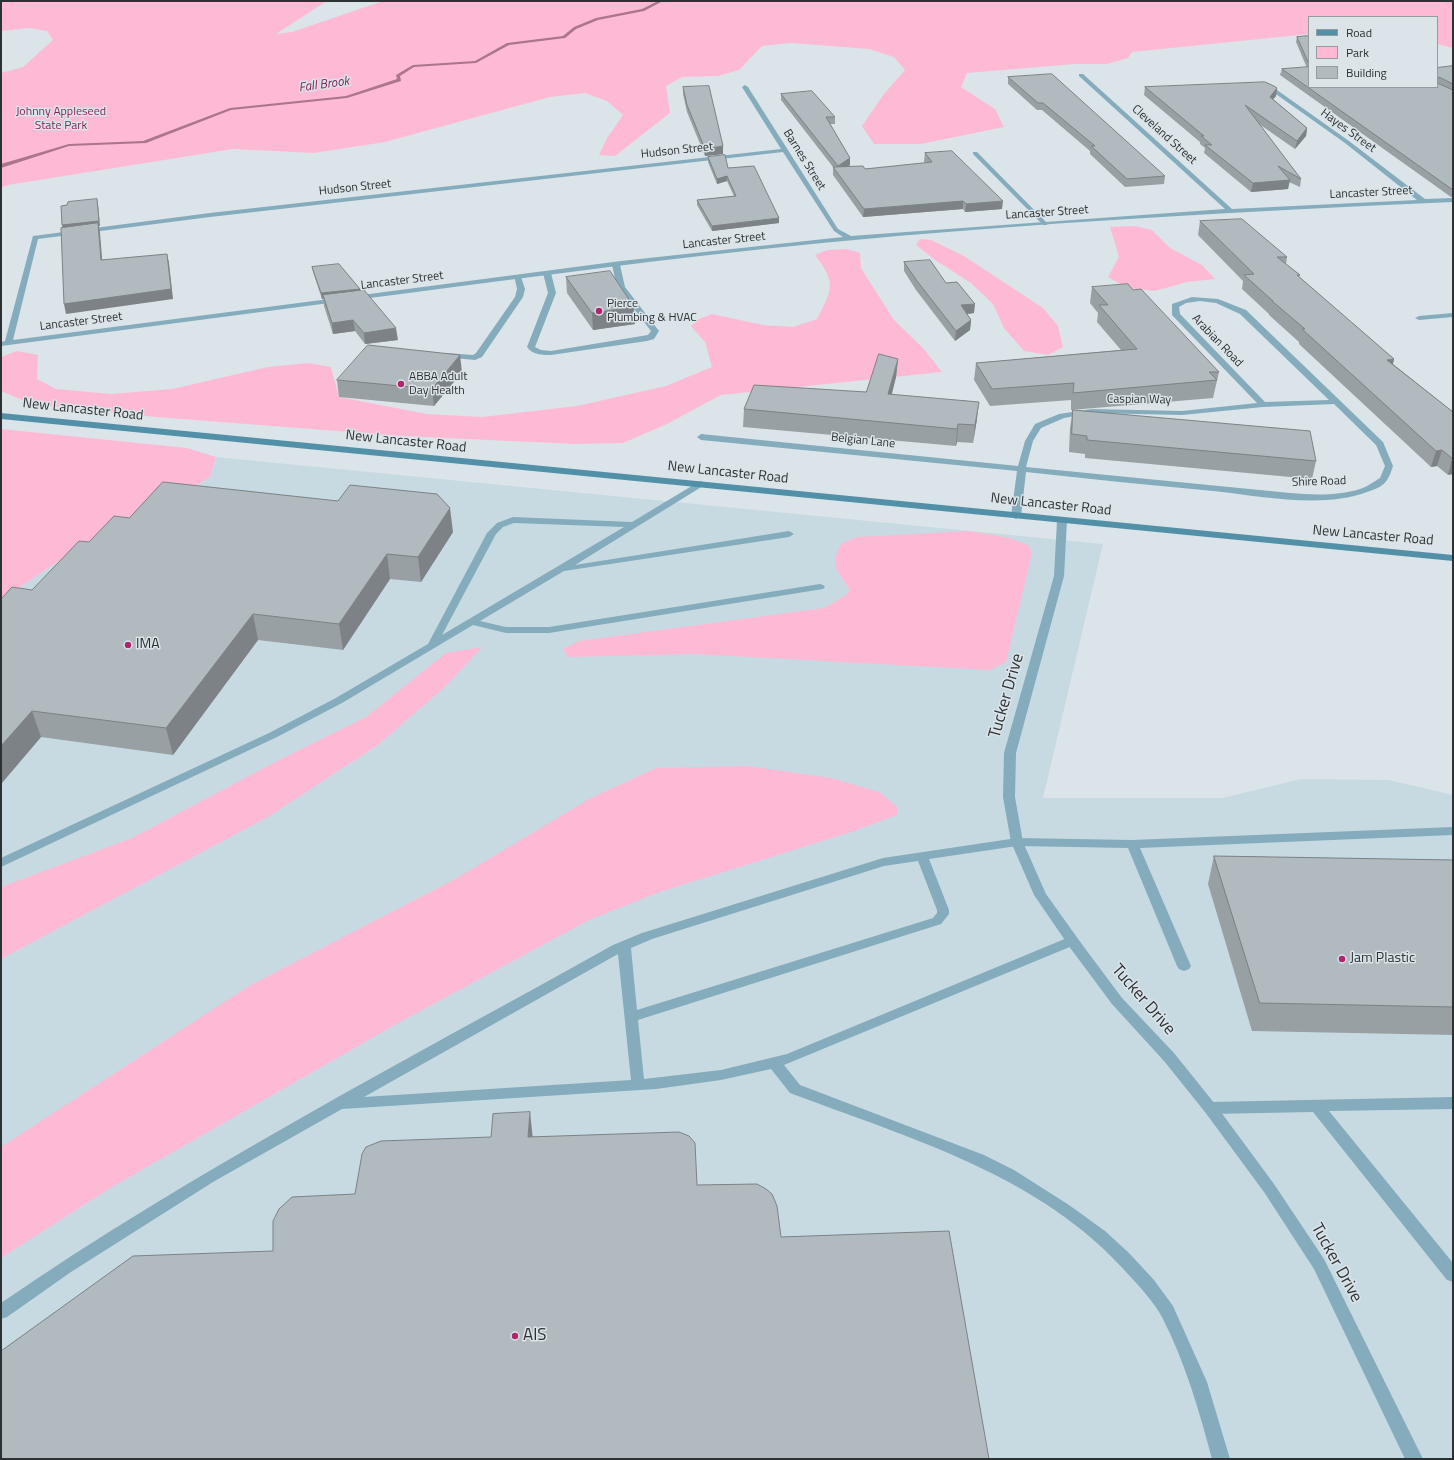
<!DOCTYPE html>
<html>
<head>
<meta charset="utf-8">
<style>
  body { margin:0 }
  #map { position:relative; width:1454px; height:1460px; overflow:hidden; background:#dbe4e9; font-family:"Titillium Web",sans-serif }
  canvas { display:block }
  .frame { position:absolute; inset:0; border:2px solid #2d3133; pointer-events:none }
  .legend { position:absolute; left:1308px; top:16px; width:130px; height:72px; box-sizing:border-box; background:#dbe4e9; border:1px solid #959ca0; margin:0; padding:5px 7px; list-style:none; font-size:12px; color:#2d3133 }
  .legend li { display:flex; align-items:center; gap:8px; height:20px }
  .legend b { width:20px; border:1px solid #959ca0 }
</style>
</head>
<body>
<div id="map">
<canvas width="1454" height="1460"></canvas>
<div class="frame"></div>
<ul class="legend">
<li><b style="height:5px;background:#5290a8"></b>Road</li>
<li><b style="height:11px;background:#febad5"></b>Park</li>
<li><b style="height:11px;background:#b1babe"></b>Building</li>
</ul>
</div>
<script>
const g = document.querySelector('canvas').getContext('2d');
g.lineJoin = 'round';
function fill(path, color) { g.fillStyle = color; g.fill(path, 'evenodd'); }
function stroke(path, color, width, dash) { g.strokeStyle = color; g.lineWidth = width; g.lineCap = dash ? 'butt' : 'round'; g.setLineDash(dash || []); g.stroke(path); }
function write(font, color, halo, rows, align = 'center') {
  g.font = font + ' "Titillium Web",sans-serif'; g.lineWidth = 3; g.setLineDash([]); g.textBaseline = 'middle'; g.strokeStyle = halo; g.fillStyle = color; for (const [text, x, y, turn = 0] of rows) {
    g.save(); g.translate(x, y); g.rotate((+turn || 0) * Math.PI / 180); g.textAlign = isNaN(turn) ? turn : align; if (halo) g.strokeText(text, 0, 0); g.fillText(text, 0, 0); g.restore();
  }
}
const built = new Path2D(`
  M216 457 1103 544 1043 798H1222L1301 779 1389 780 1453 795V1459H1V600L87 542 181 495 210 477Z`);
const green = new Path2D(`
  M1 1H327L276 34 292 32 383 1H1453V48L1437 44V17H1309V34L1132 52 1128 58 1107 64H1075L967 73 961 87 995 109 1004 127 921 144H874L862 126 884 94 905 70 894 57 869 49 791 43 762 46 739 70 718 76 682 77 666 86 670 113 615 156 599 155 607 138 623 115 607 101 585 93 550 97 385 142 314 153 233 149 8 185 1 188V73L23 67 53 40 47 31 29 28 1 31Z
  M1135 226 1152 230 1170 248 1202 265 1215 279 1187 282 1155 291 1127 288 1108 277 1119 257 1110 227Z
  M920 239 931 240 964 256 1043 308 1058 326 1063 347 1048 355 1024 351 1004 328 993 304 971 283 935 260 916 245Z
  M847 249 860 253 861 268 894 320 923 348 942 372 721 395 667 424 623 443 575 444 401 436 156 417 32 404 1 391V357L17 351 38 355 37 379 56 389 111 394 172 389 268 367 308 363 331 367 339 397 427 414 482 417 577 406 666 386 712 367 705 342 691 326 699 319 712 314 763 325 793 327 817 319C832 289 837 284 815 255L827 250Z
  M1 429 187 448 216 457 210 477 181 495 87 542 1 600Z
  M969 531 1009 538 1028 545 1032 553 1006 662 990 670 694 654 568 657 563 649 579 641 824 608 846 595 850 590C837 569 829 568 841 544L857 537Z
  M482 647 447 685 378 745 268 817 1 959V887L132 838 275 762 366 717 446 653Z
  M747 766 831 778 879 792 897 807V815L854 831 660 892 589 920 400 1022 112 1187 1 1258V1147L249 986 457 878 589 799 656 768Z`);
const stream = new Path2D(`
  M658 1H663L644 11 598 20 576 29 565 38 509 45 476 63 414 67 400 76 401 81 347 98 231 110 146 143 69 146 1 168V164L69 144 143 141 230 108 346 96 397 79 396 75 413 65 475 61 507 43 563 36 574 27 596 18 642 9Z`);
const service = new Path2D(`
  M973 152H977L1047 223V225H1043L973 154Z
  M616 263 620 265 625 287 659 331 654 339 647 341 551 355C542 355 533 355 527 347L548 293 543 273 547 271 551 273 556 293 535 347 541 350 551 351 648 335 651 331 617 287 612 265Z
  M514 275 521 277 525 289 523 297 482 357 475 360 443 357V353H446L473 355 476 353 515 297 517 289Z
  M700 481 703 482V486L575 565 789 531 794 534 789 537 564 571 480 621 506 627H549L820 584 823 585 825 587 823 589 549 633H506L473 625 342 703 277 737 1 867V858L269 733 334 699 428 644 487 533 497 523 513 517 632 522ZM514 523 624 527 442 635 496 534 503 527Z
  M1453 827V835L1140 848 1191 966 1189 969 1184 971 1179 969 1177 966 1128 848 1017 846 929 859 949 910V914L941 924 638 1020 644 1079 721 1070 787 1054 1067 938H1077L1078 941 1077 944 784 1065 800 1085 984 1155 1014 1170 1069 1205 1105 1231 1129 1253 1154 1280 1173 1306 1207 1382 1230 1459H1212C1199 1410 1185 1362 1162 1317 1153 1301 1140 1287 1128 1274 1041 1175 909 1138 790 1093L771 1069 721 1080 656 1089 342 1109 213 1182 71 1272 7 1317 1 1319V1303C196 1169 407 1060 613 945L642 933 883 858 1017 838 1132 840ZM918 861 937 910V913L933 918 637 1010 631 948 652 939 884 866ZM618 954 631 1080 364 1097Z
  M1453 1097V1109L1329 1111 1453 1263V1282L1447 1280 1313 1112 1210 1114 1205 1112 1203 1108 1205 1104 1210 1102Z`);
const minor = new Path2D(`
  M1079 74H1083L1232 209 1417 200 1345 143 1273 92 1261 87 1263 84 1277 90 1349 141 1425 199 1453 198V202C1243 211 1031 223 822 243 666 258 510 280 354 300L350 298 354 296 621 261 843 237 834 231 783 152 210 217 38 239 13 340 337 298 341 300 337 302 1 346V342L5 341 33 236 210 213 781 149 742 87 745 85 748 87 838 229 851 236 1225 209 1079 76Z
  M1192 297 1218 299 1246 310 1383 442 1393 466C1388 482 1384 487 1367 492 1322 509 1261 496 1213 491 1151 485 1088 479 1026 472L1021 516 1016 519 1011 516 1017 471 701 440 697 437 701 434 1018 466 1025 441 1035 424 1059 414 1092 409 1182 411 1257 403 1172 315V304ZM1200 301 1216 303 1240 314 1329 400 1265 402 1180 314 1179 307 1186 303ZM1334 404 1376 445 1385 466 1380 478C1373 482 1367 487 1360 489 1338 496 1313 495 1290 493L1026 467 1033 441 1041 428 1064 418 1092 413 1182 415 1263 407Z
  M1453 313V317L1419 320 1415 318 1419 316Z
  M1062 518 1067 521 1064 576 1016 753 1015 797 1023 842 1046 894 1081 943 1122 998 1174 1053 1215 1104 1274 1184 1324 1259 1423 1459H1405L1314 1269 1264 1192 1205 1112 1164 1061 1112 1004 1071 949 1034 895 1011 842 1003 797 1004 753 1054 576 1057 521Z`);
const secondary = new Path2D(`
  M1 413 1453 555V561L1 419Z`);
const wall = new Path2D(`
  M1309 36V87L1437 68 1453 66V197H1451L1280 75 1282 69 1307 68 1296 42 1297 37Z
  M1008 77 1165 176 1164 184 1125 187 1090 154V151L1042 110H1037L1008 84Z
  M683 87 723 146V154L705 156 687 112 683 94Z
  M1145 87 1277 88 1276 96 1273 99 1307 128 1306 136 1295 149 1259 124 1301 179 1300 187 1289 182 1288 189 1251 192 1204 153 1205 148 1200 144V142L1144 95Z
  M781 94 835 117V124H830L850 158V165L847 167 865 169 925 163 924 161 925 153 1002 209 965 212 963 209 863 217 833 175V167L781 100Z
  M708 157 728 168 779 223 712 231 697 205V200L734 196 727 181 717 184 708 162Z
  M1200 221 1287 257 1286 264 1300 275 1299 277 1394 359 1393 364 1453 412V474L1448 475 1437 466 1431 467 1299 344V342L1269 315V314L1242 289 1243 281 1198 235Z
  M904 262 946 283 974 313 967 314 971 320 970 330 955 341 916 290 904 271Z
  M312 267 360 289V290L398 340 365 344 355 331 333 334 324 306 323 299H322L313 272Z
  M566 277 635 324 593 330 567 293Z
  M1092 287 1133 290 1219 372 1213 398 1071 410V400L990 406 974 380 976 363 1121 350 1097 322 1098 313 1090 303Z
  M898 359 896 377 892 394 977 419 973 443 957 442 956 446 743 427 744 409 866 392Z
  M462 372 434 406 339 397 337 380Z
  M1073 410 1316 461 1312 479 1085 458V454L1069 452 1070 428Z
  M129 518 453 532 421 582 390 579 343 650 258 640 173 755 41 737 1 784V599L32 590 89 542Z
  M1214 856 1453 860V1035L1252 1031 1208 884Z`);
const shadedWall = new Path2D(`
  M1277 88 1276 96 1269 104 1270 97Z
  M1307 128 1306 136 1295 149 1297 141Z
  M723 146V154L705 156V149Z
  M850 158V165L838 173V166Z
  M727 176V181L717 184V179Z
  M1290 180 1288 189 1251 192 1253 183Z
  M97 199 98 205 100 226H99L100 233 103 270 63 231 62 225Z
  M963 201V209L863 217 864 209Z
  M1003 201 1002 209 965 212 966 204Z
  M779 218V223L712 231V226Z
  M167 254 169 263 173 299 66 314 64 304Z
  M360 289V294L323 295V299H322L321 293Z
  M975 304 974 313 960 315 961 305Z
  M634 307 635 324 593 330 592 313Z
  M353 320 355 331 333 334 332 323Z
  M971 320 970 330 955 341 956 331Z
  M396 328 398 340 365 344 364 333Z
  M460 355 462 372 434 406 432 389Z
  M898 359 896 377 887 411 888 394Z
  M1394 359 1390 374 1387 360Z
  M979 402 977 419 973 443 975 425Z
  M958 424 957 442 956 446 957 429Z
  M1442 450 1437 466 1431 467 1436 451Z
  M1452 459H1453V474L1448 475Z
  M450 508 453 532 421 582 418 557Z
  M387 554 390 579 343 650 339 624Z
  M253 614 258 640 173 755 166 728Z
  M32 711 41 737 1 784V746Z
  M530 1112 533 1140 528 1137Z`);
const building = new Path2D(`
  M1309 36V64L1297 37Z
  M1453 66V84L1439 77 1437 80V68Z
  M1309 67V87H1437V83L1453 90V190L1282 69Z
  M1052 74 1165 176 1127 179 1091 146H1095L1043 103H1038L1008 77Z
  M1265 82 1274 86 1277 88 1270 97 1307 128 1297 141 1245 105 1301 179 1278 166 1290 180 1253 183 1205 145H1212L1201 136H1204L1145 87Z
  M709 86 723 146 705 149 687 105 683 87Z
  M812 91 835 117H826L850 158 838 166 781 94Z
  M952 151 1003 201 966 204 963 201 864 209 833 167 863 166 865 169 932 162 925 153Z
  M725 155 728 168 754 166 779 218 712 226 697 200 736 196 727 176 717 179 708 157Z
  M97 199 99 221 62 225 61 206 67 205 68 202Z
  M1242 219 1287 257H1277L1300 275H1297L1394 359 1387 360 1453 412V459L1442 450 1436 451 1302 329H1305L1272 301H1273L1244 275 1254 274 1200 221Z
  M98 223 101 260 167 254 171 289 64 304 61 228Z
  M930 260 946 283 957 282 975 304 961 305 971 320 956 331 917 281 904 262Z
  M339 264 360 289 321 293 312 267Z
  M610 271 634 307 592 313 566 277Z
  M1128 284 1133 290 1141 289 1219 372H1209L1217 380 1073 393 1074 383 992 389 976 363 1137 349 1099 305H1108L1092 287Z
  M364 290 396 328 364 333 353 320 332 323 323 295Z
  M368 345 460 355 432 389 337 380Z
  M879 354 898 359 888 394 979 402 975 425 958 424 957 429 744 409 754 385 866 392Z
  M1073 410 1310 431 1316 461 1087 440V436L1072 434Z
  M163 482 338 501 350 485 437 494 450 508 418 557 387 554 339 624 253 614 166 728 32 711 1 746V599L12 587 32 590 79 541 89 542 114 516 129 518Z
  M1214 856 1453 860V1007L1260 1003Z
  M530 1112 528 1137 679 1132 689 1136 695 1143 697 1185 757 1184 766 1189 772 1194 777 1206 781 1237 949 1231 989 1459H1V1351L133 1256 273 1251V1221L279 1209 292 1197 355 1194 362 1154 366 1147 381 1141 491 1137 493 1114Z`);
const markers = [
  [599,311,4,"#ad276e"],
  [401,384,4,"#ad276e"],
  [128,645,4,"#ad276e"],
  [1342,959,4,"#ad276e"],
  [515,1336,4,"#ad276e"]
];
const farParknames = [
  ["Johnny Appleseed",61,112],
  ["State Park",61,126]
];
const farStreetnames = [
  ["Hayes Street",1348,131,36],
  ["Cleveland Street",1164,135,42],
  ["Hudson Street",677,151,-6],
  ["Barnes Street",804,160,58],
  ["Hudson Street",355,188,-6],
  ["Lancaster Street",1371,193,-3],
  ["Lancaster Street",1047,213,-4],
  ["Lancaster Street",724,241,-6],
  ["Lancaster Street",402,281,-7],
  ["Lancaster Street",81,322,-7],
  ["Arabian Road",1217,341,46],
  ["Caspian Way",1139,400,1],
  ["Belgian Lane",863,441,6],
  ["Shire Road",1319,482,-2]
];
const farPoinames = [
  ["Pierce",607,304],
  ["Plumbing & HVAC",607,318],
  ["ABBA Adult",409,377],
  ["Day Health",409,391]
];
const farWaternames = [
  ["Fall Brook",324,85,-8]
];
const streetNames = [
  ["New Lancaster Road",83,410,6],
  ["New Lancaster Road",406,442,6],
  ["New Lancaster Road",728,473,6],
  ["New Lancaster Road",1051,505,6],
  ["New Lancaster Road",1373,536,5]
];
const poiNames = [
  ["IMA",136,645],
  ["Jam Plastic",1350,959]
];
const nearStreetnames = [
  ["Tucker Drive",1007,696,-74],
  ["Tucker Drive",1143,1000,49],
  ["Tucker Drive",1336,1263,61]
];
const nearPoinames = [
  ["AIS",523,1336]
];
fill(built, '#c8dae1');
fill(green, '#febad5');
fill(stream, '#ac748d');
fill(service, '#84acbc');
fill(minor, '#84acbc');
fill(secondary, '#5290a8');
fill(wall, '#98a0a3');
fill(shadedWall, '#7c8285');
fill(building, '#b1babe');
stroke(building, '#7c8285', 1);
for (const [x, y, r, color] of markers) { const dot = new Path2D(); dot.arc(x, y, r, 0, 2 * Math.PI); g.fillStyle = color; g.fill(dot); stroke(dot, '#dbe4e9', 1.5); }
write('12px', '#852656', '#dbe4e9', farParknames);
write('12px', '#2d3133', '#dbe4e9', farStreetnames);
write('12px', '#2d3133', '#dbe4e9', farPoinames, 'left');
write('italic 13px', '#852656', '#dbe4e9', farWaternames);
write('14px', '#2d3133', '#dbe4e9', streetNames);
write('14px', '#2d3133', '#dbe4e9', poiNames, 'left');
write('17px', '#2d3133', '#dbe4e9', nearStreetnames);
write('17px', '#2d3133', '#dbe4e9', nearPoinames, 'left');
</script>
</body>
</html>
